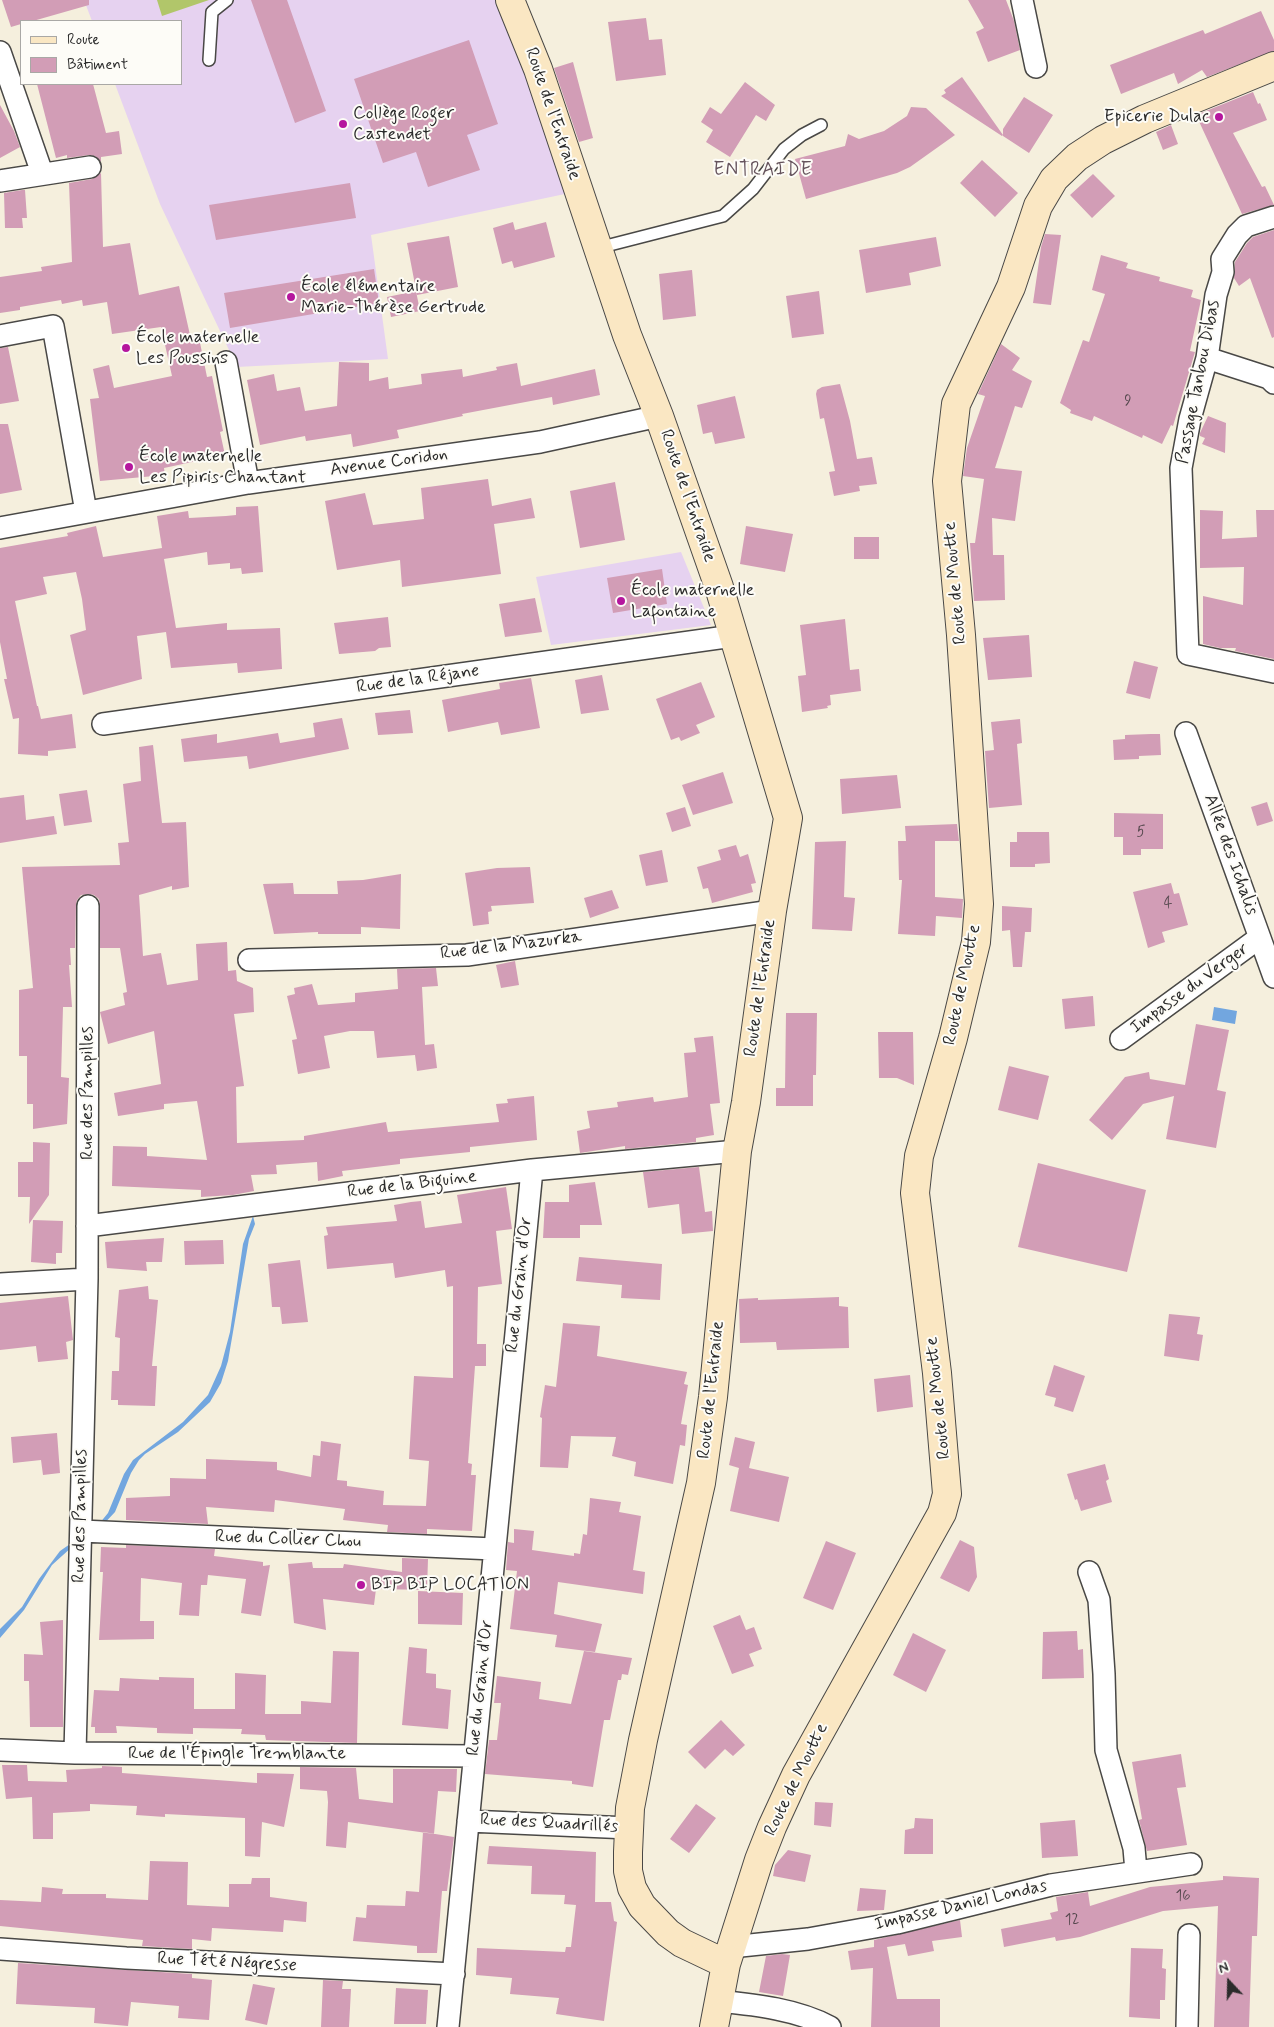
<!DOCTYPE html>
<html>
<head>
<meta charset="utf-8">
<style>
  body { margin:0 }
  #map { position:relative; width:1274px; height:2027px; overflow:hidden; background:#f5efdd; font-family:Mynerve,sans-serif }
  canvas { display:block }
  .legend { position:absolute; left:20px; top:20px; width:162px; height:65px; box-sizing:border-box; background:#fdfcf7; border:1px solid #a9a8a5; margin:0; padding:6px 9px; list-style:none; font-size:15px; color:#2b2b2b }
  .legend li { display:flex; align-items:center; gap:10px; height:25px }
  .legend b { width:25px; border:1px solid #a9a8a5 }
  .north { position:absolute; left:1204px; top:1957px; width:50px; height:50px; -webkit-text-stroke:4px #fdfcf7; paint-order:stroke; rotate:339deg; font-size:14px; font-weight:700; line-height:20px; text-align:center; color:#2b2b2b }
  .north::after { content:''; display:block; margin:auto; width:18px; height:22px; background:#2b2b2b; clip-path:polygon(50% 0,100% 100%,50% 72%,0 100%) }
</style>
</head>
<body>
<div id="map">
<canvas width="1274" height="2027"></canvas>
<ul class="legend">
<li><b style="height:6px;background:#fae7c3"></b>Route</li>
<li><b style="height:14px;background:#d29db6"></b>Bâtiment</li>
</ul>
<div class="north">N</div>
</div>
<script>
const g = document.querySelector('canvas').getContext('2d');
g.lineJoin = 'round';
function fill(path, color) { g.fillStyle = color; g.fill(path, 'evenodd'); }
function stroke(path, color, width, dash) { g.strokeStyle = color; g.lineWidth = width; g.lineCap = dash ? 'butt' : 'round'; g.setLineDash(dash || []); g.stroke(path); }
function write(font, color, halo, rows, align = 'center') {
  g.font = font + ' Mynerve,sans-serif'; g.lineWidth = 4; g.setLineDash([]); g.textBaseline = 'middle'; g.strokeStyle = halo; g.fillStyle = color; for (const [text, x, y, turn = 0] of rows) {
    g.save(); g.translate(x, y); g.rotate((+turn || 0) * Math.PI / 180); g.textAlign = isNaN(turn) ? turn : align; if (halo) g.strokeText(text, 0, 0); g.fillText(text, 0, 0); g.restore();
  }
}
const built = new Path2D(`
  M84 0H510L579 191 371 235 388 359 237 367 160 204 115 84H181V21H92Z
  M681 552 711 625 551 645 536 577Z`);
const green = new Path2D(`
  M157 0H209L162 16Z`);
const water = new Path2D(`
  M1214 1007 1237 1011 1235 1024 1212 1020Z
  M253 1216 255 1224 249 1239 228 1361 221 1383 210 1402 178 1432 145 1454 139 1460 131 1473 115 1512 101 1527 73 1546 52 1565 24 1610 0 1638V1629L22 1607 39 1579 60 1551 99 1524 108 1513 124 1474 133 1460 183 1422 208 1395 221 1366 230 1332 243 1244Z`);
const building = new Path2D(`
  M2 0H89V5L33 21H21V24L11 27Z
  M251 0H287L326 111 295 123Z
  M968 0H1006L1014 21 1020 50 988 62 976 32 984 28Z
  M1261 11 1274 40V51L1207 77 1202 70 1178 84 1174 73 1121 94 1110 65 1203 30 1205 34Z
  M646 18 649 40 662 39 666 75 616 81 608 22Z
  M469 40 498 124 467 135 480 170 428 187 416 152 383 163 354 79Z
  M573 62 593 138 579 142 554 68Z
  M962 77 1003 135 1002 136 941 96 946 93 944 90Z
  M745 82 775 105 766 121 756 115 730 157 706 142 713 130 701 122 710 107 721 114Z
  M37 84H93L106 133 119 131 122 154 101 157V162L95 156 89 155 67 158V155L56 158Z
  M1253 92 1258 104 1260 103 1267 120 1233 133 1262 187 1265 186 1274 205 1242 214 1196 115Z
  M1024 97 1053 115 1029 153 1003 136V129Z
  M0 105 14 131 20 147 0 158Z
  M911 107 926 108 955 135 910 167 897 173 806 199 795 159 845 146 848 134 859 139 884 131 907 116Z
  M1171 125 1178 144 1163 150 1156 132Z
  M982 160 1018 193 995 217 960 183Z
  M101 173 103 247 130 243 139 295 179 286 190 335 198 333 207 377 212 376 223 431 220 432 225 455 164 468 165 475 100 481 90 399 99 398 93 369 109 365 114 388 172 376 161 327 112 334 107 302 83 306 82 300 62 304 61 300 20 307V310L0 313V277L42 271 41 267 72 262 69 183 92 179Z
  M1093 174 1115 196 1092 218 1070 195Z
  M350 183 356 218 216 240 209 205Z
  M22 190H25L27 218H22L23 228H5L4 193Z
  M513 222 515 230 546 222 555 257 514 268 512 261 502 264 493 228Z
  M1274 230V337L1272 338 1250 278 1239 286 1234 278 1235 262 1247 243 1253 237Z
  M1045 234 1061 235 1051 305 1033 303 1041 247Z
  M449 236 458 287 417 295 407 243Z
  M936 237 941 266 909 273 911 285 866 293 859 250Z
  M1101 255 1128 263 1126 268 1160 277 1159 281 1193 290 1191 297 1201 300 1190 351 1195 352 1173 426 1171 425 1162 444 1143 435 1142 438 1094 416 1092 421 1070 413 1071 410 1060 403 1083 340 1089 342 1105 294 1092 290Z
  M374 269 379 303 230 328 224 293Z
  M692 270 696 316 663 320 659 274Z
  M416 291 420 311 391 317 387 297Z
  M819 291 824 334 792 338 786 296Z
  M1001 344 1020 358 1012 370 1032 381 1022 408 1015 406 995 468 1022 471 1015 521 992 518 993 555H1004L1005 600 974 601 970 543H975L984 479 963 476 967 448 985 396 978 394Z
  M8 347 19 401 0 404V348Z
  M339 362 369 363V381L388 377 389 389 422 384 421 374 462 369 463 377 497 370 496 367 517 363 521 386 595 369 600 395 553 405 552 397 462 414 463 416 397 430 399 438 353 447 351 434 306 441 305 436 260 445 247 380 274 374 277 391 300 387 305 411 337 406Z
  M840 384 850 421 857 459 872 457 877 484 859 486 860 491 834 496 829 472 835 471 824 418 820 419 816 394 817 390 822 387Z
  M735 396 745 438 715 444 712 432 703 434 697 405Z
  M1208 416 1226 423 1225 453 1202 444 1205 438 1200 436V433Z
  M0 424H8L22 490 0 494Z
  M488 479 492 506 531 498 535 518 494 524 501 574 402 587 400 560 337 570 325 501 365 493 373 525 424 519 421 488Z
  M615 482 625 540 580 548 570 491Z
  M258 506 263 572 242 574 241 568 230 569V563L208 565 207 552 164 559 176 628 227 623V630L280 628 282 669 238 673 237 663 171 668 166 632 137 636 142 679 83 695 70 635 86 630 82 599 76 572 43 577 47 594 15 601 37 706H38L41 719 72 714 76 748 48 751V756L18 754 19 718 13 719 4 679H7L0 642V548L68 536 67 533 96 526 103 557 162 548 157 516 188 511 189 518 226 516 236 515V507Z
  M1200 510 1223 511 1222 539 1257 537 1256 510H1274V659L1235 651 1236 648H1220L1203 644V596L1243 605 1244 567 1200 568Z
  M746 526 793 534 785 572 740 564Z
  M854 537H879V559H854Z
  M662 569 667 604 613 613 607 578Z
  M535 598 542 632 505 637 499 604Z
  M388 617 391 647 379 648 375 651 339 654 334 623Z
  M845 619 850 670 859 669 861 691 830 695 831 705 827 706 828 708 802 712 798 676 806 675 800 625Z
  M1029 635 1032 677 988 680 983 638Z
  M1134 661 1158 667 1150 699 1126 693Z
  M602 675 609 710 581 714 575 680Z
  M531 678 540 728 501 735 498 722 448 732 442 700 500 689 499 683Z
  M701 682 715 717 696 725 700 733 681 741 679 737 671 740 656 699Z
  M410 710 413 733 378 735 375 713Z
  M342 718 349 749 249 769 247 756 184 762 181 739 217 734V743L278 733 280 743 315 737 313 723Z
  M1020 719 1022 743 1017 744 1022 805 989 808 985 751 994 750 991 722Z
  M1151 734H1160L1161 755 1139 756V759L1114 760 1113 740 1125 739V735Z
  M153 745 162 823 186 822 189 887 172 890V886L139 895 143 956 161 953 167 985 198 980 196 944 227 942 228 971 236 970 237 981 253 988 254 1012 234 1014 244 1086 236 1087 237 1143 304 1140V1136L386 1122 388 1132 499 1122 496 1104 508 1103 507 1099 534 1096 537 1140 470 1147V1152L400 1159V1164L342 1171 343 1176 318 1181 317 1162 276 1165 277 1174 251 1175 254 1191 233 1195 201 1197V1190L112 1186 113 1146 147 1147V1156L207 1160 197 1101 164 1104V1109L118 1116 114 1093 161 1084 154 1031 108 1044 100 1012 125 1005 123 993 127 992 120 948H100V906L99 899 94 895 89 894 81 895 77 900 76 905 75 948H70L71 965H69L72 1007H63L61 1077 69 1078 67 1124 33 1129V1104H27V1056H19V990L33 988 22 867 120 865 118 843 129 842 123 784 141 781 139 747Z
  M723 772 733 803 693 815 682 785Z
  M897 775 901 808 842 814 840 779Z
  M87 790 92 822 64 826 59 794Z
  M24 795 26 820 54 816 57 834 0 843V798Z
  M1267 802 1273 821 1257 826 1251 807Z
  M685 807 691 826 672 832 666 813Z
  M1114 813 1163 814V849H1141V855H1123V837H1114Z
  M957 824 959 841H906L905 826Z
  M1017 832H1049L1050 863 1035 864V867H1010V842H1017Z
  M846 841 844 897 855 898 852 931 812 929 815 842Z
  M898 841H935V897L963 899 962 918 936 916 935 936 898 934 902 880H899Z
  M736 845 740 857 748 854 756 883 751 884 753 892 712 903 708 888 703 889 697 867 721 860 718 850Z
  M662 850 668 882 646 886 639 855Z
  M530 867 534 903 491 906 492 911 488 912 489 924 473 926 465 873 497 868Z
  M401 874 400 929 361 927V934H318V932L274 934 263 884 293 883 294 894H338L337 881 363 880Z
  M1171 883 1174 894 1179 893 1188 925 1162 932 1165 942 1148 948 1133 892Z
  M612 890 619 908 590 918 584 898Z
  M1002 906 1032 908 1031 932H1025L1022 967H1013L1010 930 1002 931Z
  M515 961 519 985 501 988 496 965Z
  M436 968 438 986 422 987 425 1045 434 1044 437 1068 417 1071 415 1055 377 1058 374 1031H350L324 1036 330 1068 298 1074 292 1040 297 1039 287 996 295 994 294 988 312 984 318 1005 355 1002V993L398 989 397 969Z
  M1093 996 1095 1026 1065 1029 1062 999Z
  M786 1013H817L816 1075H813V1106H776V1088H785Z
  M1196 1024 1229 1030 1217 1090 1226 1092 1216 1148 1166 1139 1174 1096 1143 1104 1112 1140 1089 1120 1125 1077 1149 1072 1150 1079 1185 1085Z
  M878 1032H913L914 1085 897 1078H879Z
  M713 1036 720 1103 710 1104 714 1135 696 1138V1142L625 1149V1146L580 1153 577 1131 590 1128 587 1111 618 1107 617 1102 653 1097 654 1102 688 1097 684 1053 696 1052 694 1038Z
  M1009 1066 1049 1076 1038 1120 998 1110Z
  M33 1142 50 1143 49 1195 29 1224 30 1197H18V1162H33Z
  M1038 1163 1146 1190 1127 1272 1018 1247Z
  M699 1167 705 1212 712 1211 713 1231 682 1234 679 1204 648 1208 643 1172Z
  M595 1182 602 1225H580V1238H543L545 1202H569V1185Z
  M506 1187 512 1229 496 1231 502 1284 478 1287 477 1344H486V1366H475L468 1463 472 1464 471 1475H476L472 1531 427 1529V1534L387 1532 388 1525 343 1520 345 1509 275 1500 274 1512 206 1507 208 1524 126 1520V1498L170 1496V1478L206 1479V1459L277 1462V1470L311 1477 313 1455 320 1456 321 1441 341 1444 337 1480 347 1481V1486L384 1491 383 1505 426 1506 429 1461 409 1459 414 1376 453 1378V1286L447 1287 445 1270 395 1278 393 1263 327 1269 324 1236 328 1235 326 1227 397 1221 394 1205 411 1202 421 1201 425 1228 462 1223 457 1195Z
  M33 1220 63 1221 62 1253H56V1264L31 1262Z
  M164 1238 162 1262H146L147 1271 107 1268 105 1242Z
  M223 1240 224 1264 185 1265 184 1241Z
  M579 1257 662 1264 660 1300 621 1298 622 1285 576 1281Z
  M300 1260 308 1322 282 1324 280 1307H272L268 1264Z
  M148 1286 149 1299 158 1300 152 1366H157L155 1406 118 1405V1400H111L112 1371H119L120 1338 115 1337 119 1290Z
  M68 1296 73 1340 66 1342 68 1359 38 1362 36 1346 0 1350V1303Z
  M839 1297V1306L848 1307 849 1348 777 1350 776 1342 740 1343 739 1299 758 1298V1300Z
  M1169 1314 1200 1317 1197 1334 1203 1335 1199 1361 1164 1356Z
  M563 1323 600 1326 597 1356 687 1372 684 1384 688 1385 681 1424 687 1425 685 1446 680 1445 673 1484 634 1476 636 1462 612 1456 616 1437 571 1436 568 1468 540 1467 542 1418 540 1417 545 1385 556 1387Z
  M1054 1365 1085 1376 1073 1412 1054 1406 1056 1398 1045 1395Z
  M910 1375 913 1407 877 1412 874 1379Z
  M57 1433 60 1473 43 1475 41 1460 13 1463 11 1437Z
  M735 1437 755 1442 749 1468 789 1477 779 1522 730 1511 739 1468 729 1465Z
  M1105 1464 1109 1479 1106 1481 1112 1502 1081 1511 1077 1499 1075 1500 1067 1474Z
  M590 1498 621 1502 619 1512 641 1516 633 1570 645 1572 643 1594 558 1582 554 1614 602 1624 595 1652 555 1647 557 1635 510 1629 517 1571 506 1570 508 1542 514 1543V1529L534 1531 532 1550 574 1556V1553L580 1554 583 1534 587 1535Z
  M960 1540 974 1547 977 1577 969 1592 940 1578Z
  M826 1541 856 1553 833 1610 803 1598Z
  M126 1545 215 1549 214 1556 263 1562V1566L270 1565 261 1616 241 1613 246 1579 208 1575 207 1585H201L199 1616 179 1615 182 1583 141 1578 140 1621H154V1639L99 1640 103 1572H100L101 1547 126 1548Z
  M402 1558 428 1559 427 1590 376 1589 374 1605 323 1599 326 1630 294 1623 288 1564 312 1562 313 1568H343L344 1564 402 1572Z
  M418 1591 463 1593 462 1625 418 1624Z
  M740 1615 746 1630 754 1627 762 1649 749 1654 754 1666 732 1674 713 1626Z
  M63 1620V1727H30L29 1681H24V1654L43 1655 40 1622Z
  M1077 1631 1078 1650 1083 1649 1084 1678 1042 1679 1043 1632Z
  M913 1633 946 1650 926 1692 893 1675Z
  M409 1647 427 1649 426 1673 436 1674V1688L451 1690 448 1729 402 1725Z
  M333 1651 359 1652 357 1743 266 1740 265 1735 241 1734 242 1729 193 1728V1734L157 1733V1728L116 1726 117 1733H95V1727H91L94 1690 119 1691 120 1678 159 1680V1677L194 1678V1709H235V1673L266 1675 265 1714H301V1701L331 1703Z
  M584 1651 632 1658 628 1675 622 1674 621 1680H618L610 1720H604L593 1787 572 1784V1781L485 1774 489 1740H497L501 1703H494L497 1676 541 1682 539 1699 571 1704Z
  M721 1720 745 1745 733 1756 725 1749 705 1769 688 1752Z
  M1181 1754 1186 1787 1177 1788 1187 1845 1147 1851 1139 1820 1142 1819 1132 1762Z
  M2 1765H27L28 1781 67 1782 66 1770 102 1768V1766L122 1767V1773L257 1783V1773L294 1774 284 1827 262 1822 260 1857 245 1856V1818L165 1814V1817L136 1815 137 1806 90 1804V1811L53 1813V1839H33L32 1797 6 1799Z
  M300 1767 356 1768 359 1799 393 1803V1769H457L456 1792 438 1791 434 1834 348 1822 346 1848 326 1846 328 1802 327 1791 300 1789Z
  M815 1802 833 1803 831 1827 814 1825Z
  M696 1804 716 1818 689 1853 670 1839Z
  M915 1818 933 1819V1854H904L905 1830 914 1828Z
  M1075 1820 1078 1856 1042 1858 1040 1823Z
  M423 1832 454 1837 447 1891H442L437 1953H417V1946L353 1941 356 1917 366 1918 367 1905 405 1906 406 1891 419 1892Z
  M489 1846 596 1852 595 1902H611L614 1921 617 1922 604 2021 556 2014 559 1998 510 1994 512 1978 476 1975 477 1948 565 1952 566 1947H571L576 1905 564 1904 565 1895 531 1894 532 1866 487 1864Z
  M788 1850 811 1855 805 1882 773 1876 775 1865Z
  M150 1861 188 1862 187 1905 229 1907V1884H251L252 1878H270V1897L307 1902 306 1922 284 1920 283 1932 212 1928 211 1941 192 1939V1949L142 1946 143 1940 0 1926V1900L41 1902 42 1887 63 1889 62 1894H106V1898L148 1900Z
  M1223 1876 1259 1878 1257 1936H1252L1249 2027H1214L1218 1906 1163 1911 1080 1937 1056 1941 1055 1937 1004 1947 1001 1929 1052 1919 1050 1913 1058 1911 1056 1897 1088 1892 1090 1906 1150 1887 1223 1880Z
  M860 1888 886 1890 884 1910 857 1911Z
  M960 1920 962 1937 932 1941 934 1951 908 1956 905 1944 887 1947 897 1999H940V2027H871L873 1968 851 1970 848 1951 874 1947V1940Z
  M1131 1948 1163 1949 1162 1968 1166 1969 1165 2000H1160V2019L1129 2017Z
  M782 1954 790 1955 783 1996 759 1992 766 1956Z
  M18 1963 192 1974V1978L212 1980 209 2020 178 2018 179 2006 131 2002 128 2026 94 2023 95 2008 16 2004Z
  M323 1980 343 1981 342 1989H351L349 2027H321Z
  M253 1984 275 1988 267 2025 245 2020Z
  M396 1988 428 1990 426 2024H394Z`);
const lane = new Path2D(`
  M209 60 212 12 227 0
  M598 248 723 216 753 189 784 149 802 135 821 125`);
const street = new Path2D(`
  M1022 0 1036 67
  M0 52 42 173
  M0 181 90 167
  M1274 217 1246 226 1237 235 1222 259 1223 272 1216 295 1207 358 1190 419 1181 468 1188 654 1274 672
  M0 336 53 326 86 512
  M1207 358 1269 378 1274 383
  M226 362 248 483
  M0 528 248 483 540 442 659 416
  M103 724 733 636
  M1186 733 1274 977
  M249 960 467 955 772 911
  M1121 1039 1259 938
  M87 1226 532 1170 737 1151
  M0 1284 87 1279
  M81 1531 494 1549
  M1089 1572 1099 1600 1104 1674 1106 1750 1134 1848 1136 1871
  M1 1750 75 1753 474 1756
  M75 1753 87 1279 88 906
  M468 1821 629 1828
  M731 1947 808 1939 897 1923 1051 1885 1191 1864
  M0 1949 126 1958 454 1974
  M718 2001C756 2005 796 2009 830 2027
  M448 2027 532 1170
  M1187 2027 1189 1935`);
const secondary = new Path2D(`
  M510 0 538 69 627 335 659 416 719 587 788 818 772 911 746 1102 737 1151 713 1397 701 1483 643 1740 630 1808 628 1852V1871L632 1888 642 1906 668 1933 682 1943 726 1964
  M714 2027 726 1964 759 1860 772 1827 796 1775 942 1513 947 1494 937 1373 915 1193 919 1156 953 1038 976 942 979 904 961 635 947 481 956 404 1011 287 1038 206 1054 179 1077 157 1103 140 1145 119 1274 66`);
const markers = [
  [1219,117,5,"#b5179e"],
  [343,124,5,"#b5179e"],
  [291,297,5,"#b5179e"],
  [126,348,5,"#b5179e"],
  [129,467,5,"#b5179e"],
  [621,601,5,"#b5179e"],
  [361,1585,5,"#b5179e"]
];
const numberNames = [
  ["9",1128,402],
  ["5",1141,833],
  ["4",1168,904],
  ["16",1183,1897],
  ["12",1072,1921]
];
const poiNames = [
  ["Collège Roger",353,114],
  ["Castendet",353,135],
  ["Epicerie Dulac",1209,117,"right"],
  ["École élémentaire",301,287],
  ["Marie-Thérèse Gertrude",301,308],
  ["École maternelle",136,338],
  ["Les Poussins",136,359],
  ["École maternelle",139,457],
  ["Les Pipiris Chantant",139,478],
  ["École maternelle",631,591],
  ["Lafontaine",631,612],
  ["BIP BIP LOCATION",371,1585]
];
const streetNames = [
  ["Route de l'Entraide",552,114,71],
  ["Passage Tanbou Dibas",1199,382,-79],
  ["Avenue Coridon",389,463,-8],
  ["Route de l'Entraide",687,496,71],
  ["Route de Moutte",956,583,-95],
  ["Rue de la Réjane",418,680,-8],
  ["Allée des Ichalis",1230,855,70],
  ["Rue de la Mazurka",511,946,-7],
  ["Route de Moutte",963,985,-78],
  ["Route de l'Entraide",761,988,-82],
  ["Impasse du Verger",1190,989,-36],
  ["Rue des Pampilles",88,1093,-90],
  ["Rue de la Biguine",412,1185,-7],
  ["Rue du Grain d'Or",520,1285,-84],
  ["Route de l'Entraide",712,1390,-84],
  ["Route de Moutte",939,1398,-96],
  ["Rue des Pampilles",81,1516,-89],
  ["Rue du Collier Chou",288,1540,2],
  ["Rue du Grain d'Or",481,1688,-84],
  ["Rue de l'Épingle Tremblante",237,1754],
  ["Route de Moutte",797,1780,-64],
  ["Rue des Quadrillés",549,1824,3],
  ["Impasse Daniel Londas",961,1906,-13],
  ["Rue Tété Négresse",227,1963,3]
];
const neighbourhoodNames = [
  ["ENTRAIDE",763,171]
];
fill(built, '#e6d2f0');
fill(green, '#b1c66a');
fill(water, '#72a6df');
fill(building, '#d29db6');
stroke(lane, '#494846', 14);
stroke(street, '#494846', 24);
stroke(secondary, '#494846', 30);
stroke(lane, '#fff', 11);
stroke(street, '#fff', 21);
stroke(secondary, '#fae7c3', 28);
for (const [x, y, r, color] of markers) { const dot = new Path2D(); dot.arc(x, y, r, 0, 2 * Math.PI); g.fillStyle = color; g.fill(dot); stroke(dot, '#fdfcf7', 2); }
write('15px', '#55484e', null, numberNames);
write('18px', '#2b2b2b', '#fdfcf7', poiNames, 'left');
write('18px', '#2b2b2b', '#fdfcf7', streetNames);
g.letterSpacing = '1px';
write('19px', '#65535c', '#fdfcf7', neighbourhoodNames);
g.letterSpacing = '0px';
</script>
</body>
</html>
